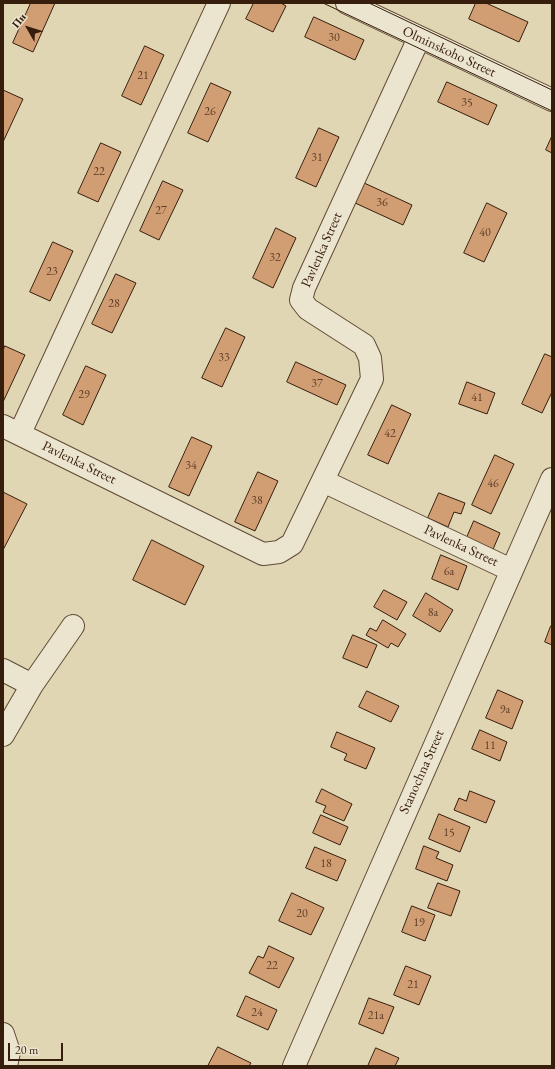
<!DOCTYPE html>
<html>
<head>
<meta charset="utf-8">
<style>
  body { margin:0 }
  #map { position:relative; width:555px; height:1069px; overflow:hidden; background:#e0d6b3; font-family:"EB Garamond",serif }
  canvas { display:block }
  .frame { position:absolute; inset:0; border:4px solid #361d0c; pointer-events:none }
  .north { position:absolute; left:8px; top:8px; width:40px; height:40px; -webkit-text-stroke:3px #ebe4ce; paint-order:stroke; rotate:309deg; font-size:11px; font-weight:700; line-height:16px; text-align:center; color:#361d0c }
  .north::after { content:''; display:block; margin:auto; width:14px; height:18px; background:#361d0c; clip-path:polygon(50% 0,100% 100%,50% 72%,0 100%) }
  .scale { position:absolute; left:8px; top:1043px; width:55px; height:18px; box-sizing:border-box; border:2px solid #361d0c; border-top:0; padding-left:5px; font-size:12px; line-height:14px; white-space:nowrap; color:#361d0c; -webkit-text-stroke:3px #ebe4ce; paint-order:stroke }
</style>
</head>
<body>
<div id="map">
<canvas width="555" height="1069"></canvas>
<div class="frame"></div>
<div class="north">Пн</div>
<div class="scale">20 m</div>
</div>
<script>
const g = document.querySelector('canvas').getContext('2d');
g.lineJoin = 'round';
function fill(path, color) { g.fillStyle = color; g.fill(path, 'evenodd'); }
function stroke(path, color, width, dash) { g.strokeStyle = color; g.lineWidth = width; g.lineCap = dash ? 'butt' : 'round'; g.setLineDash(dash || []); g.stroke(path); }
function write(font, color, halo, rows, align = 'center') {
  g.font = font + ' "EB Garamond",serif'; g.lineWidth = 3; g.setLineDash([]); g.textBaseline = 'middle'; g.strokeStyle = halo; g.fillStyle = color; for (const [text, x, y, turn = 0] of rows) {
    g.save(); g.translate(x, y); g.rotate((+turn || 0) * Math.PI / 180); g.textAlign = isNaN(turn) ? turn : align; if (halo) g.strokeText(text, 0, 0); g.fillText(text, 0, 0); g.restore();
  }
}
const building = new Path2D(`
  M31 3H55L33 52 13 43Z
  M254 3H281L286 6 273 32 246 19Z
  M476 3H486L528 22 519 42 469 19Z
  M314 17 364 40 355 60 305 37Z
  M145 46 164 55 141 105 122 96Z
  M447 82 497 105 488 125 438 102Z
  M211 83 231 92 208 142 188 133Z
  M3 90 23 99 3 142Z
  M319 128 339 137 316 187 296 178Z
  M552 136V153L546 150Z
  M101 143 121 152 98 202 78 193Z
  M163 181 183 190 159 240 140 231Z
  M362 182 412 205 403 225 353 202Z
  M487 203 507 213 484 262 464 253Z
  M276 228 296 238 273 288 253 278Z
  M53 242 73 251 50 301 30 292Z
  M116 274 136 283 112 333 92 324Z
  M226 328 245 337 222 387 202 378Z
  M5 346 25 355 3 402V351Z
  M545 354 552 357V392L542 413 522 404Z
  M296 362 346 385 337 405 287 382Z
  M86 366 106 375 83 425 63 415Z
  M467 382 495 393 487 414 459 404Z
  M392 405 411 414 388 464 368 455Z
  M192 437 212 446 189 496 169 487Z
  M495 455 514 464 491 514 472 505Z
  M258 472 278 481 255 531 235 522Z
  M3 492 27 504 3 550Z
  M439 493 465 503 461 514 454 512 448 527 428 518Z
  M474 521 500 533 491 554 465 542Z
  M152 540 204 566 185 605 133 580Z
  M441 555 467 566 458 590 432 579Z
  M384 590 407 602 397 620 374 607Z
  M426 593 453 610 440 632 413 616Z
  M383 620 406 634 398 647 391 643 388 648 366 635 370 628 376 631Z
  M551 626H552V645L545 642Z
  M353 635 377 645 367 668 343 658Z
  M498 690 523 701 512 729 486 718Z
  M367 691 399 706 391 722 359 707Z
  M480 730 507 742 500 761 472 749Z
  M337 732 375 748 366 769 344 760 347 754 331 747Z
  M322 789 352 804 344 821 323 812 326 806 316 802Z
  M470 791 495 801 486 823 454 810 459 798 466 801Z
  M439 814 470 827 460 852 429 839Z
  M321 815 348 827 340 845 313 833Z
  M424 846 439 852 436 858 453 865 447 881 416 869Z
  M315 847 346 860 337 881 306 868Z
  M438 883 460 891 451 916 428 908Z
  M292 893 324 908 311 935 279 921Z
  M412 906 435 915 425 941 402 932Z
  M269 946 294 958 279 988 249 973 258 956 263 958Z
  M406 966 431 976 419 1005 394 995Z
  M246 996 277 1010 268 1030 237 1016Z
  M369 998 394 1007 383 1034 359 1024Z
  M218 1047 251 1063 249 1066H208Z
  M376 1048 399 1058 395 1066H368Z`);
const minor = new Path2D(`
  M347 3 552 100
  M3 426 263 554 279 552 292 544 372 379 370 358 364 345 308 309 301 300 304 288 419 38
  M20 433 219 3
  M323 481 511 570
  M3 670 32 685
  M3 735 32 685 73 626
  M3 1034 9 1052 6 1066
  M294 1066 552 479`);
const tram = new Path2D(`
  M323 3 552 111
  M369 3 552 90`);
const numberNames = [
  ["30",334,38],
  ["21",143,76],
  ["35",467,103],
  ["26",210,112],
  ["31",317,158],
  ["22",99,172],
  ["36",382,203],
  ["27",161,211],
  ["40",485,233],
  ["32",275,258],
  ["23",52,272],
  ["28",114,304],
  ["33",224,358],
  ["37",317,384],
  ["29",84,395],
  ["41",477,398],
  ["42",390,434],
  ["34",191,466],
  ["46",493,484],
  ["38",257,501],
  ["6а",449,572],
  ["8а",433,613],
  ["9а",505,710],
  ["11",490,746],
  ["15",449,833],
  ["18",326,864],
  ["20",302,914],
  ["19",419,923],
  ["22",272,966],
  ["21",413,985],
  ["24",257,1013],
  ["21а",376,1016]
];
const streetNames = [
  ["Olminskoho Street",449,52,25],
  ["Pavlenka Street",322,250,-66],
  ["Pavlenka Street",79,463,26],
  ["Pavlenka Street",461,546,25],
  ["Stanochna Street",422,772,-66]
];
fill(building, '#d19e73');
stroke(building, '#361d0c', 1);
stroke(minor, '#604b36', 24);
stroke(minor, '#ebe4ce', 22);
stroke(tram, '#361d0c', 1);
write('12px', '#5d3d26', null, numberNames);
write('14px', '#361d0c', '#ebe4ce', streetNames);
</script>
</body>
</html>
